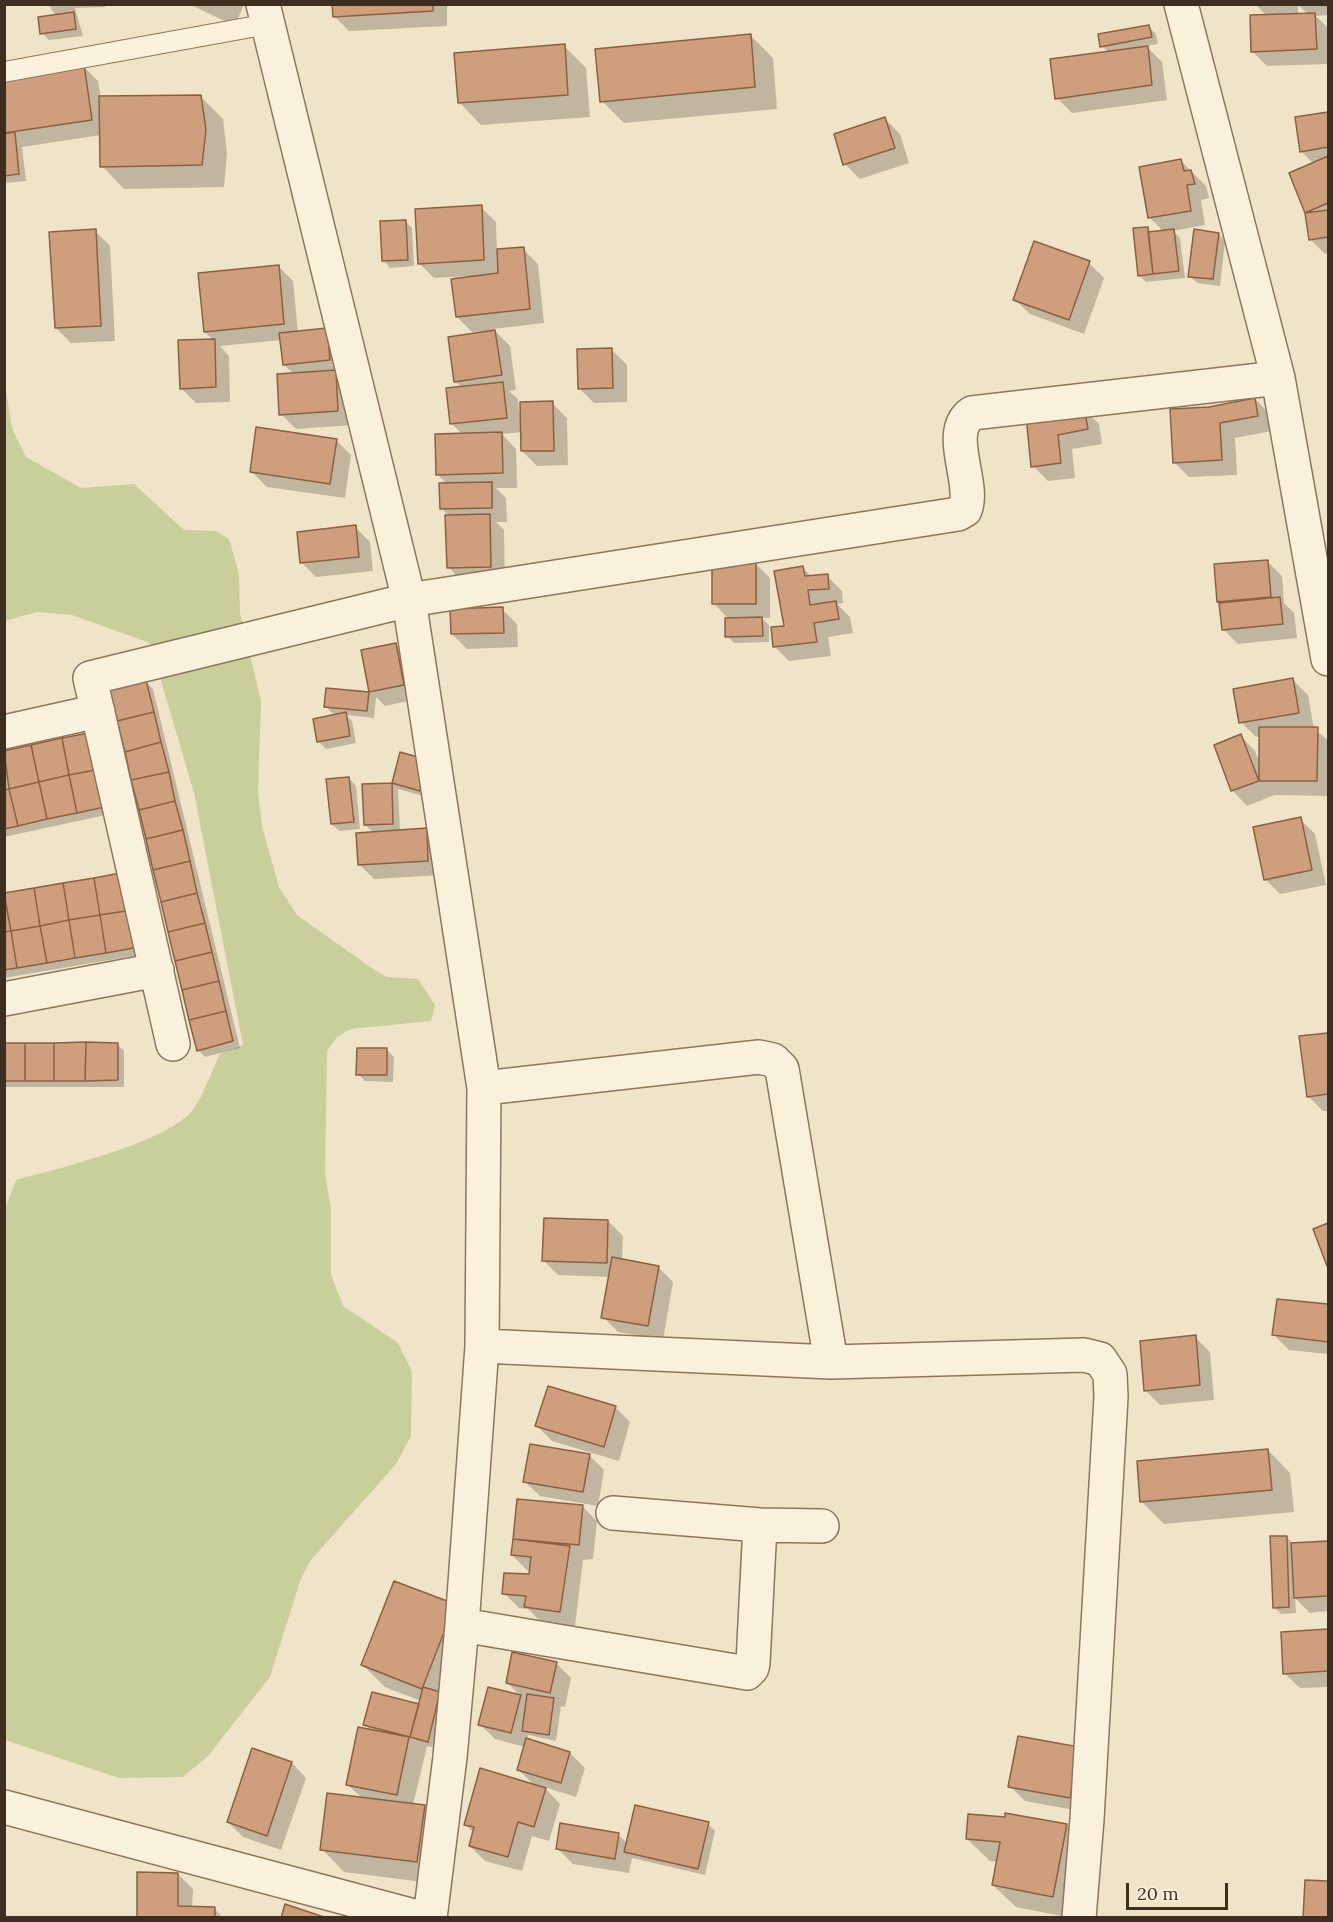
<!DOCTYPE html>
<html>
<head>
<meta charset="utf-8">
<style>
  body { margin:0 }
  #map { position:relative; width:1333px; height:1922px; overflow:hidden; background:#f0e4c8; font-family:Lora,serif }
  canvas { display:block }
  .frame { position:absolute; inset:0; border:6px solid #3d2e20; pointer-events:none }
  .scale { position:absolute; left:1126px; top:1883px; width:102px; height:27px; box-sizing:border-box; border:3px solid #3d2e20; border-top:0; padding-left:8px; font-size:18px; line-height:21px; white-space:nowrap; color:#3d2e20; -webkit-text-stroke:4px #f7eed8; paint-order:stroke }
</style>
</head>
<body>
<div id="map">
<canvas width="1333" height="1922"></canvas>
<div class="frame"></div>
<div class="scale">20 m</div>
</div>
<script>
const g = document.querySelector('canvas').getContext('2d');
g.lineJoin = 'round';
function fill(path, color) { g.fillStyle = color; g.fill(path, 'evenodd'); }
function stroke(path, color, width, dash) { g.strokeStyle = color; g.lineWidth = width; g.lineCap = dash ? 'butt' : 'round'; g.setLineDash(dash || []); g.stroke(path); }
const green = new Path2D(`
  M4 379 12 428 26 457 81 488 134 484 184 530 216 531 229 539 239 574 240 613 261 701 258 793 262 826 279 887 297 915 373 969 387 977 418 979 435 1005 431 1021 351 1029 337 1037 327 1051 325 1173 331 1209V1275L343 1306 398 1343 412 1372 411 1436 396 1464 311 1560 301 1578 270 1677 208 1756 183 1777 119 1778 5 1740V1209L16 1180C57 1169 164 1143 191 1112 202 1100 212 1070 220 1054L243 1045 194 793 150 643 72 615 37 612 5 621Z`);
const shadow = new Path2D(`
  M48 4H105V7L75 8 83 36 49 40 42 33 56 16Z
  M189 4H244L235 26Z
  M334 4H447V26L349 31 334 16Z
  M1255 4H1328V15L1316 16 1328 28V64L1267 66 1252 51 1267 16ZM1298 5 1308 14 1298 15Z
  M1149 27 1156 34 1158 44 1146 46 1162 62 1167 100 1072 113 1057 98 1108 52 1102 46Z
  M751 36 773 58 777 109 624 123 602 101Z
  M564 46 586 68 590 117 481 125 459 102Z
  M83 66 98 81 101 98 200 96 223 119 227 153 224 187 124 189 102 166 101 135 22 147 26 181 4 183V78Z
  M1328 114V253L1325 254 1310 239 1307 212 1291 173 1314 164 1301 151 1297 119Z
  M885 119 900 134 909 163 860 179 845 164Z
  M1181 161 1206 186 1209 198 1201 200 1205 225 1173 231 1180 238 1185 278 1146 282 1139 275 1147 228 1152 233 1164 232 1149 217Z
  M481 207 496 222 497 250 523 249 538 264 544 323 493 329 510 346 516 390 509 391 518 399 519 412 552 403 567 418 568 465 537 466 522 451V432L502 434 516 449 517 488H496L506 498 507 522H496L504 530 505 581 463 582 448 567 450 517 441 508 447 484 437 474 463 435 451 423 462 388 455 381 481 331 472 332 457 317 468 276 434 278 419 263Z
  M405 221 412 228 414 266 390 268 383 260Z
  M95 231 110 246 115 341 71 343 56 328Z
  M1218 234 1225 241 1220 286 1197 283 1190 276Z
  M1089 263 1104 278 1084 334 1030 314 1015 300Z
  M278 266 293 281 298 333 327 329 353 425 296 429 281 414 294 374 284 365 281 340 220 346 229 356 230 402 196 403 181 388 214 341 205 332Z
  M612 350 627 365V402L594 403 579 388Z
  M1255 399 1270 414 1272 431 1235 438 1237 475 1189 477 1174 462 1209 408Z
  M1084 409 1099 424 1102 444 1072 449 1075 478 1048 481 1033 466 1027 417Z
  M336 440 351 455 345 498 267 487 252 472Z
  M355 527 370 542 373 571 316 577 301 562Z
  M1267 561 1282 576 1284 603 1294 613 1297 638 1238 644 1223 629 1218 601Z
  M755 563 770 578V618H762L769 625V642L734 643 727 636V617L713 603Z
  M802 567 812 577 827 576 842 591 843 603 837 604 850 617 853 633 828 637 831 656 789 661 774 646 786 627Z
  M502 609 517 624 518 647 467 649 452 634Z
  M396 645 411 659 418 699 385 706 376 697 374 718 346 715 352 721 356 743 326 749 319 742 315 720 335 716 326 707 327 690 371 693 363 651Z
  M1293 680 1308 695 1314 729 1328 740V796L1274 795 1247 806 1233 791 1216 746 1241 736 1255 751 1260 763 1261 736 1256 737 1241 722Z
  M146 682 153 689 240 1048 205 1057 198 1050Z
  M4 752 115 813 4 837Z
  M401 754 427 762V797L398 789 400 831 426 830 441 845 442 875 374 879 359 864 374 833 365 825 364 785 393 784Z
  M349 778 356 786 360 829 339 831 332 824Z
  M1300 819 1315 834 1326 885 1280 894 1265 879Z
  M126 873 145 954 4 978V895Z
  M1328 1034V1111H1323L1308 1096 1301 1037Z
  M4 1044H117L124 1051V1087H4Z
  M387 1050 394 1057 393 1082 365 1081 358 1074Z
  M608 1221 623 1236 622 1260 658 1267 673 1282 663 1340 618 1332 603 1317 610 1277 558 1275 543 1260Z
  M1328 1225V1266L1315 1230Z
  M1278 1300 1328 1306V1354L1289 1350 1274 1335Z
  M1195 1337 1210 1352 1214 1400 1160 1405 1145 1390Z
  M615 1407 630 1422 619 1461 552 1441 537 1426Z
  M1268 1450 1290 1473 1294 1512 1164 1524 1141 1501Z
  M590 1456 604 1470 598 1506 540 1496 525 1482Z
  M518 1500 582 1506 597 1521 593 1559 583 1560 575 1626 541 1622 528 1609 519 1608 504 1593 531 1576V1570H527L512 1555Z
  M1287 1537 1293 1544 1328 1542V1611L1310 1613 1295 1598 1296 1613 1281 1614 1274 1607Z
  M454 1605 435 1748 427 1746 413 1805 424 1807 447 1829 439 1884 344 1872 322 1849 363 1799 348 1785 372 1732 365 1724 418 1705 421 1701 385 1687 363 1665Z
  M1328 1630V1687L1300 1688 1285 1674 1282 1633Z
  M556 1663 571 1678 565 1707 561 1706 556 1741 528 1735 527 1740 570 1753 585 1768 576 1797 544 1787 560 1804 549 1841 532 1836 522 1871 485 1861 470 1846 474 1833 465 1824 535 1786 518 1769 525 1747 495 1739 480 1724 489 1688 521 1696 507 1683Z
  M1078 1748 1085 1812 1025 1801 1010 1786Z
  M292 1763 306 1778 281 1850 243 1837 228 1822Z
  M708 1824 715 1831 705 1875 632 1858 629 1873 573 1864 558 1849 618 1834 628 1844Z
  M1066 1825 1088 1848 1072 1918 1016 1907 993 1885 998 1862 990 1861 967 1839Z
  M178 1874 193 1889 192 1908H214L223 1918H138Z`);
const building = new Path2D(`
  M332 4H433V11L333 17Z
  M74 12 76 29 40 34 38 17Z
  M1315 13 1317 49 1251 52 1250 15Z
  M1149 25 1152 37 1100 47 1098 34Z
  M751 34 755 87 600 102 595 49Z
  M565 44 568 95 458 103 454 53Z
  M1148 46 1152 85 1055 99 1050 59Z
  M84 64 92 120 4 133V77Z
  M201 95 206 130 202 165 100 167 99 96Z
  M1328 112V147L1300 152 1295 117Z
  M885 117 895 148 843 165 834 134Z
  M15 132 19 174 4 176V134Z
  M1328 156V203L1305 213 1289 173Z
  M1181 159 1184 171 1191 170 1195 184 1187 185 1191 211 1148 218 1139 167Z
  M482 205 484 260 418 264 415 209Z
  M1328 210V237L1309 240 1305 213Z
  M406 220 408 260 382 261 380 221Z
  M1148 227 1153 274 1138 276 1133 228Z
  M96 229 101 326 55 328 49 232Z
  M1174 229 1179 271 1153 274 1148 232Z
  M1194 229 1219 233 1213 279 1188 277Z
  M1034 241 1090 261 1069 320 1013 300Z
  M524 247 530 309 456 317 451 279 498 273 497 249Z
  M279 265 284 324 204 332 198 273Z
  M327 328 330 360 283 365 279 333Z
  M495 330 502 375 454 382 448 337Z
  M215 339 216 387 180 389 178 340Z
  M612 348 613 388 578 389 577 349Z
  M336 370 338 411 279 415 277 374Z
  M503 382 507 418 450 424 446 388Z
  M1255 398 1258 416 1220 423 1222 460 1173 463 1170 409 1209 407Z
  M553 401 554 451H521L520 402Z
  M1084 407 1088 429 1058 435 1061 463 1031 467 1026 416Z
  M256 427 337 439 330 484 250 472Z
  M502 432 503 473 436 475 435 434Z
  M492 482V508L440 509 439 483Z
  M490 514 491 567 447 568 445 515Z
  M356 525 359 557 300 563 297 532Z
  M1268 560 1271 597 1217 602 1214 564Z
  M756 561V604H712V562Z
  M803 566 805 576 828 574 829 589 808 590 810 605 836 601 839 619 814 623 817 642 773 647 771 627 784 626 774 571Z
  M1280 597 1283 624 1222 630 1219 603Z
  M503 607 504 633 451 634 450 609Z
  M762 617 763 636 725 637V618Z
  M396 643 404 685 369 692 361 650Z
  M1293 678 1299 713 1239 723 1233 689Z
  M146 680 154 712 117 721 109 690Z
  M326 688 369 692 367 711 324 707Z
  M154 712 161 742 125 752 117 721Z
  M346 712 350 736 317 742 313 719Z
  M1259 727H1318L1317 781H1259Z
  M94 732 101 769 69 775 62 738Z
  M1241 734 1259 781 1231 791 1214 745Z
  M62 738 69 775 39 782 31 745Z
  M161 742 169 772 131 780 125 752Z
  M31 745 39 782 9 789 4 751Z
  M400 752 428 760 420 791 392 783Z
  M101 769 109 806 77 813 69 775Z
  M169 772 175 801 139 810 131 780Z
  M69 775 77 813 47 819 39 782Z
  M349 777 354 822 331 824 326 779Z
  M39 782 47 819 18 826 9 789Z
  M392 783 393 824 364 825 362 784Z
  M9 789 18 826 4 829V790Z
  M175 801 183 830 146 839 139 810Z
  M1301 817 1312 870 1264 880 1253 827Z
  M427 828 428 861 358 865 356 833Z
  M183 830 190 861 153 870 146 839Z
  M190 861 197 893 161 902 153 870Z
  M126 872 132 910 100 915 94 878Z
  M94 878 100 915 69 920 63 883Z
  M63 883 69 920 40 926 34 888Z
  M34 888 40 926 11 931 4 893Z
  M197 893 205 923 168 932 161 902Z
  M4 894 11 931 4 932Z
  M132 910 139 947 106 953 100 915Z
  M100 915 106 953 75 958 69 920Z
  M69 920 75 958 47 963 40 926Z
  M205 923 212 952 175 961 168 932Z
  M40 926 47 963 17 968 11 931Z
  M11 931 17 968 4 970V932Z
  M212 952 219 981 182 990 175 961Z
  M219 981 226 1011 189 1020 182 990Z
  M226 1011 233 1041 197 1051 189 1020Z
  M1328 1033V1094L1307 1097 1299 1036Z
  M86 1042 118 1043V1080L85 1081Z
  M86 1042 85 1081H54V1043Z
  M4 1043H25V1081H4Z
  M25 1043H54V1081H25Z
  M357 1048H387V1075H356Z
  M544 1218 608 1220 607 1263 542 1261Z
  M1328 1223V1265L1327 1266 1313 1229Z
  M612 1257 659 1266 648 1326 601 1318Z
  M1277 1299 1328 1304V1342L1272 1335Z
  M1196 1335 1200 1385 1144 1391 1140 1341Z
  M548 1386 616 1406 604 1447 535 1426Z
  M530 1444 590 1454 583 1492 523 1482Z
  M1268 1449 1272 1490 1140 1502 1137 1461Z
  M517 1499 583 1505 579 1545 513 1539Z
  M1270 1536H1287L1289 1607 1273 1608Z
  M513 1539 570 1546 560 1612 524 1607 526 1596 502 1594 504 1573 529 1574 531 1557 511 1555Z
  M1328 1541V1596L1294 1598 1291 1543Z
  M394 1581 455 1604 422 1689 361 1665Z
  M1328 1629V1671L1283 1674 1281 1632Z
  M512 1652 557 1662 550 1693 506 1683Z
  M423 1687 440 1692 428 1742 410 1737Z
  M488 1687 521 1695 511 1733 478 1725Z
  M372 1692 419 1704 410 1737 363 1725Z
  M527 1694 554 1698 549 1735 522 1731Z
  M358 1727 409 1737 397 1795 346 1785Z
  M1018 1736 1079 1747 1070 1798 1008 1787Z
  M526 1738 570 1752 561 1783 517 1770Z
  M252 1748 292 1762 267 1836 227 1822Z
  M480 1768 546 1788 534 1827 518 1822 508 1857 469 1846 474 1827 464 1825Z
  M327 1793 425 1805 417 1862 320 1850Z
  M635 1805 709 1822 698 1869 624 1852Z
  M1005 1813 1067 1824 1053 1897 992 1885 1000 1842 966 1839 968 1814 1005 1817Z
  M560 1823 619 1833 615 1859 556 1849Z
  M137 1872 178 1873V1906L215 1907V1918H137Z
  M1305 1880 1328 1881V1918H1303Z
  M285 1904 327 1918H281Z`);
const service = new Path2D(`
  M4 72 268 24`);
const minor = new Path2D(`
  M263 4 409 600 484 1088 482 1346 462 1625 450 1757 430 1918
  M1181 4 1278 378 1328 659
  M4 732 98 711
  M4 999 157 970
  M173 1044 90 678 409 600 958 514 965 510C976 483 944 433 972 413L1278 378
  M484 1088 759 1057 773 1060 782 1069 831 1362
  M482 1346 831 1362 1084 1355 1100 1359 1110 1374 1111 1397 1087 1819 1079 1918
  M613 1513 760 1525 822 1526
  M462 1625 747 1673 752 1668 753 1663 760 1525
  M4 1807 421 1918`);
fill(green, '#c9cf9b');
fill(shadow, '#0003');
fill(building, '#cf9f7d');
stroke(building, '#8d5f41', 1.5);
stroke(service, '#8d765c', 22);
stroke(minor, '#8d765c', 36);
stroke(service, '#faf1dc', 20);
stroke(minor, '#faf1dc', 33);
</script>
</body>
</html>
